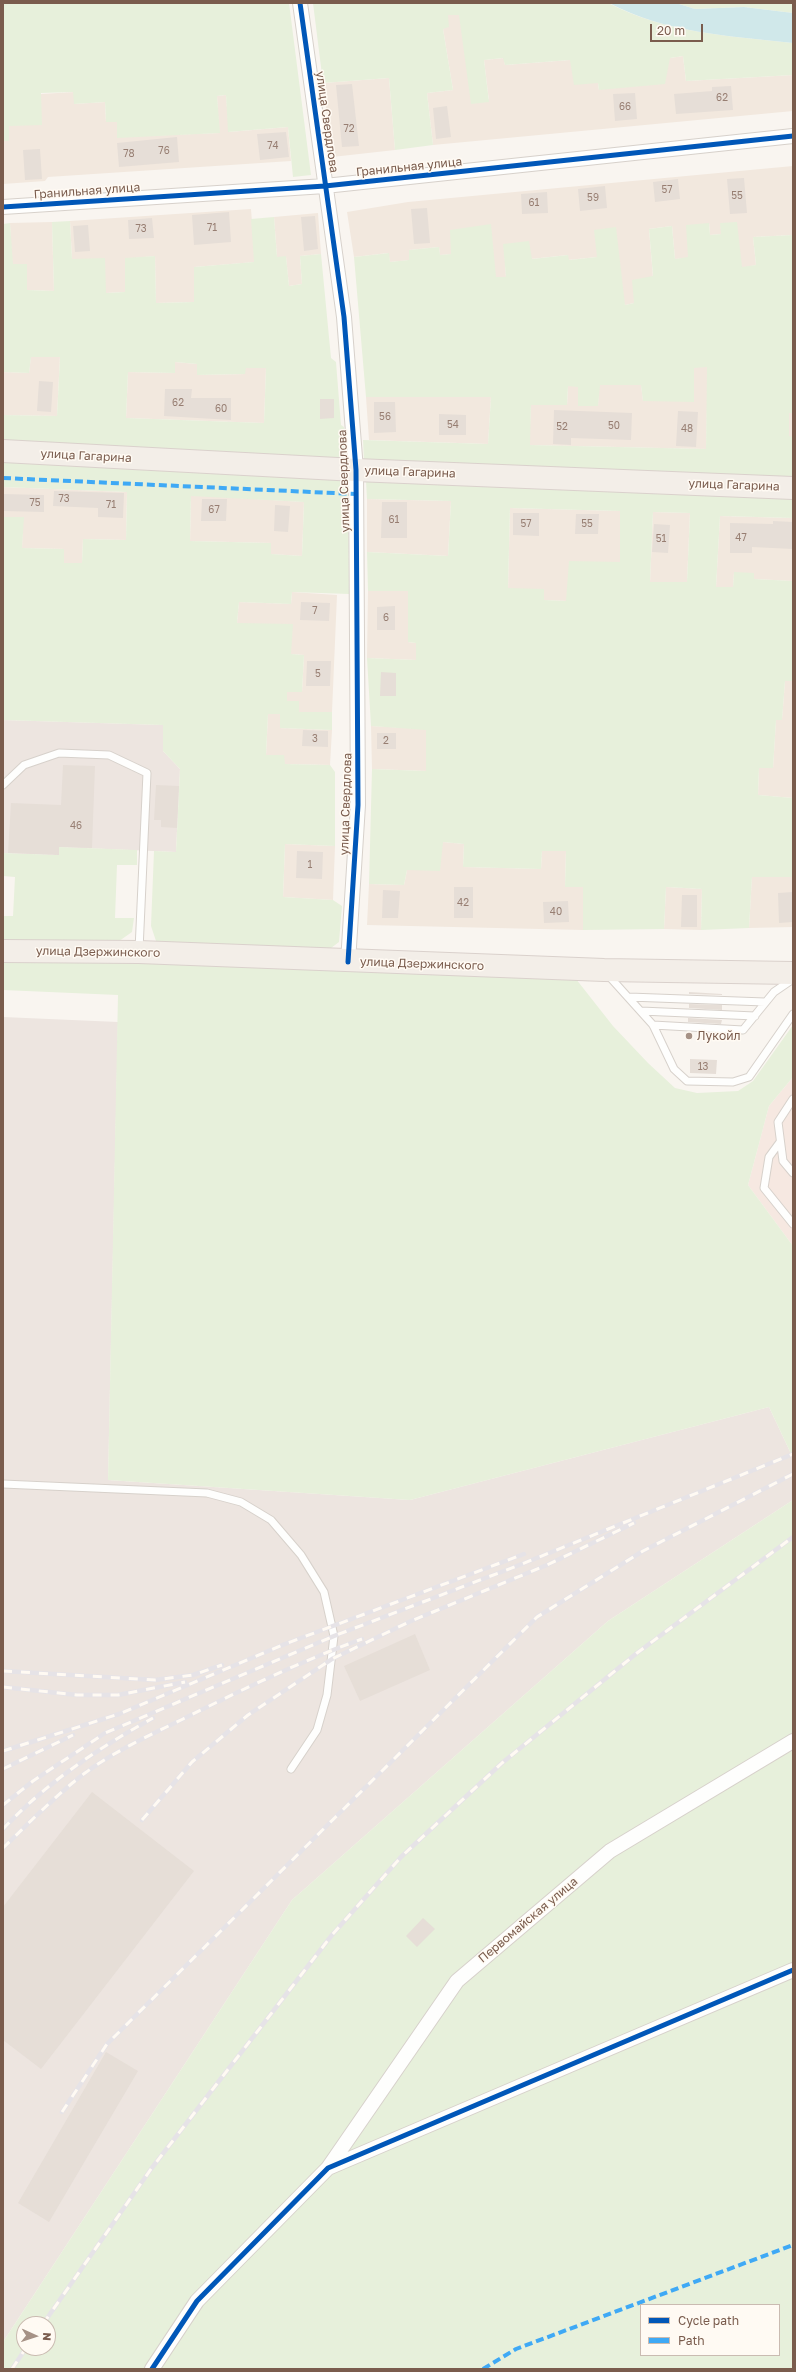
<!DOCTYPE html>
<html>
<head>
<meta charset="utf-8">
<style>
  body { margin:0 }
  #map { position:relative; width:796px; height:2372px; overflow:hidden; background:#f9f5f0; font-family:"Golos Text",sans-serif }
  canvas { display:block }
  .frame { position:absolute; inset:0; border:4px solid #7a5c4d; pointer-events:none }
  .legend { position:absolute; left:640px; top:2304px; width:140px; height:52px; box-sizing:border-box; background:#fffaf3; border:1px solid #cabbb1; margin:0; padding:5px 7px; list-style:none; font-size:12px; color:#7a5c4d }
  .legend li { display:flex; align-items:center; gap:8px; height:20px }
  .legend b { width:20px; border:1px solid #cabbb1 }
  .north { position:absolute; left:16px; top:2316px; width:40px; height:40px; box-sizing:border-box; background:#fffaf3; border:1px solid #cabbb1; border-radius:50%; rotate:93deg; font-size:11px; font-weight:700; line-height:16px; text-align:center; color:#7a5c4d }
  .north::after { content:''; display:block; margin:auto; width:14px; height:18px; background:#a69286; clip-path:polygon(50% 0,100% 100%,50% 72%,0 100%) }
  .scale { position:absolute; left:650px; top:24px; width:53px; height:18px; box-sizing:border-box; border:2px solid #7a5c4d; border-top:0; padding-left:5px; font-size:12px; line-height:14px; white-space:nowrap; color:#7a5c4d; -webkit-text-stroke:3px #fffaf3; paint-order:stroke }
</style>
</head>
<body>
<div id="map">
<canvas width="796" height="2372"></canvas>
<div class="frame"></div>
<ul class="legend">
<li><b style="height:5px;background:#0057b8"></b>Cycle path</li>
<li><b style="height:5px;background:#3fa9f5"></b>Path</li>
</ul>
<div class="north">N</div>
<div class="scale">20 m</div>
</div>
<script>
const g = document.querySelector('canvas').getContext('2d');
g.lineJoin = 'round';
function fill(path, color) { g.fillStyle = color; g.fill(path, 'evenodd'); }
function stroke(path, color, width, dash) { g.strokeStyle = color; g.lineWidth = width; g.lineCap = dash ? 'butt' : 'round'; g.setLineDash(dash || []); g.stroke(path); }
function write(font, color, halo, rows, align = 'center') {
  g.font = font + ' "Golos Text",sans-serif'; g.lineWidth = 3; g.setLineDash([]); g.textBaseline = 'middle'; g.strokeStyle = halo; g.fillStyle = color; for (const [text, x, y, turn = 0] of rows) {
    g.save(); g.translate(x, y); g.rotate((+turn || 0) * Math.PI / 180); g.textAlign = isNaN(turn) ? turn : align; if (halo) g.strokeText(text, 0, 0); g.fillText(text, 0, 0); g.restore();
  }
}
const residential = new Path2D(`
  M459 14 489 101 484 60 504 58 505 65 570 60 598 83 599 90 670 58 683 56 686 81 793 75V111L433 145 427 93 453 90 443 29 448 15Z
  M389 78 395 150 332 157 323 83Z
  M74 92V104L105 102 106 122H117V137L219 133 217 96 226 95 229 132 288 127 291 161 48 177 45 181 3 184V141H9L8 126 41 94Z
  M793 166V235L753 237 756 265 742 268 721 234 710 235 709 223 688 258 675 259 672 226 649 229 653 277 634 303 625 305 597 257 568 260V255L531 259 504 244 506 277 496 278 452 254 440 255 439 247 409 250 410 260 390 262 388 253 354 257 347 212 408 202Z
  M251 209 255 262 194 267V302L156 303 155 256 125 259V292L106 293 72 259 70 221Z
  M318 213 321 254 300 256 302 284 289 286 286 257H277L274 217Z
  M52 222 54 291 27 290 12 264 10 223Z
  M60 356 57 416 3 415V372L29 373 31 357Z
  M175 362 197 364V375L245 374V368H266L264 423 126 418 128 372 174 373Z
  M694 367H708L706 449 529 445 531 405H567L568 386H578V406H598L599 385H641L643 401H694Z
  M366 397H491L488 444 369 440Z
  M789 413H793V437H789Z
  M3 487 127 492 126 540 83 539 82 563H64V549L22 548 23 517H3Z
  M191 495 304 502 302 556 270 554 271 543 190 541Z
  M367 499 451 501 448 556 367 552Z
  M510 508 621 511 620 562 567 601 544 600V590L508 589Z
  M653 512 690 513 687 582H650Z
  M720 516 793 518V581L754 579 734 573 733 587H716Z
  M368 591H408V642L416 643V660L367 658Z
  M292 592 337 595 332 712H299L287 701V692H302L304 655 291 654 237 623 239 602 291 604Z
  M785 681H793V798L758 795 759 768H773L776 720 782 719Z
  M268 714H280V728L332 730 330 765 284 764 266 755Z
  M371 726 426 729V771L372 769Z
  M443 842 464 844 463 867 541 869 542 851H566L565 887 583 886V930L367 925 369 884 404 885 407 870Z
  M285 844 335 846 333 900 283 897Z
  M752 876 793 877V927L749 928Z
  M666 887 702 889 701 930 664 929Z`);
const commercial = new Path2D(`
  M793 1077V1246L748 1185 769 1106Z`);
const industrial = new Path2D(`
  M3 720 163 725V751L180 769 176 852 60 847 59 855 3 853Z
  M3 1017 118 1022 108 1480 410 1500 769 1407 793 1458V1500L608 1621 292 1900 3 2342Z`);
const green = new Path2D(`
  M3 3H289L311 175 293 177 288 127 228 132 226 95 217 96 220 133 117 138V122H106L105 102 74 104 73 92 41 93 42 125 9 126V141H3Z
  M313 3H608C666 33 730 36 793 43V75L686 81 683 56 670 58 665 84 599 90 598 83 574 85 570 60 505 65 503 58 484 60 489 102 471 104 459 15H448L449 27 443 29 453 90 427 93 433 145 395 150 389 78 323 83Z
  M676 3H793V13L744 7 695 9Z
  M274 217 277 257 286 256 289 286 302 284 300 256 321 254 331 358 336 362 341 425 344 427 346 460 3 444V415L57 416 60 357H31L29 373 3 372V224L10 223 13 264H27V290L54 291 52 222 70 221 72 259 105 258 106 293 125 292V258L155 256 156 303 194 302V267L254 262 251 219ZM175 362 197 364V375L245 374 246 368H266L264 423 126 418 128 372 175 373Z
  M737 222 742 267 756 265 753 237 793 235V413H789V436L793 437V477L364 461 363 440 488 444 491 397H366L354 257 389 253 390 262 409 260V250L439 247 440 255 451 254 450 230 491 224 496 277H506L503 244 529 241 532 259 568 255 569 260 597 257 594 230 616 227 625 305 634 303 632 280 653 276 649 229 672 226 675 259 688 257 686 225 709 223 710 235 721 234 720 223ZM707 367 706 449 530 445 531 405H567L568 386 578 387V406H598L600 385H641L643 401 694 402V368Z
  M3 461 348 480 349 594 292 592 291 604 239 602 237 623 293 624 291 654 304 655 302 692H287V701H299V712H332V730L280 728V714H268L266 755H284L285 764 330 765 335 772V846L285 844 283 897 333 900 342 906 339 942 327 951 157 944 151 926 154 851 176 852 180 769 163 751V725L3 720V517H24L22 548 64 549V563H82L83 539 126 540 127 492 3 487ZM191 496 304 502 302 556 271 554V543L190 541Z
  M366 481 793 499V518L720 516 716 587H733L734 572 754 573V579L793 581V681H785L782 720H776L773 768H759L758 795 793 798V877H752L749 928 701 930 702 889 666 887 664 929 583 930V887H565L566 851H542L541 869 463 867 464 844 443 842 440 871 407 870 404 885 369 884 372 769 426 771V730L371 726 367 658 416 660V643L408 642V591H368L367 552 448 556 451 501 367 499ZM510 508 620 511V562L569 561 566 601 544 600V589L508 588ZM653 512 690 513 687 582H650Z
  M59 847 137 850V865H117L115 918H134L132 932 112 946 7 944 3 939V916H13L15 877 3 876V853L59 855Z
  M3 959 138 962 576 979 613 1026 648 1063 675 1088 697 1093 738 1091 753 1081 793 1025V1077L769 1106 748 1185 793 1246V1458L769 1407 410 1500 108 1480 118 995 3 990Z
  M793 1500V2369H3V2342L292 1900 608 1621ZM641 2305H779V2355H641ZM24 2324H48V2348H24Z`);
const water = new Path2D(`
  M609 3H676L695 9 744 7 793 13V43C730 36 666 33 609 3Z`);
const building = new Path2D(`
  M352 84 359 146 342 147 336 85Z
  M731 86 733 110 676 114 674 94 712 91V87Z
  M635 93 637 119 615 121 613 94Z
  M447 106 451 137 436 139 433 108Z
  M286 132 289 157 260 160 257 134Z
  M177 137 179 162 119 167 117 143Z
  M40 149 42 179 25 180 23 150Z
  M744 178 747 213 730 214 727 179Z
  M678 179 680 199 655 202 653 182Z
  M605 186 607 208 580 211 578 189Z
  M547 192 548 213 522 214 521 194Z
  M427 208 430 243 414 244 411 209Z
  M229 212 231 242 194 245 192 215Z
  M315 216 318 249 304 251 301 217Z
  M152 218 154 238 129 239 128 220Z
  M88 225 90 251 75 252 73 226Z
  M39 381 53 382 51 412 37 411Z
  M165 389H192L191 398H231V420L164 416Z
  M320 399H334V418L320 419Z
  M374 402H395L396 432 374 433Z
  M554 410 632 413 631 440 571 438V445L553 444Z
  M678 411 698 412 696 447 676 446Z
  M439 414 466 415V435H439Z
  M54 491 124 493 123 518 98 517V508L53 506Z
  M3 494 44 495V512L3 511Z
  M202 499H227L226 521H201Z
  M382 502H407V538H381Z
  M275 505 290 506 288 532 274 531Z
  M513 513H539V536L513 535Z
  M576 514H599L598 534H575Z
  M773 521 793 522V549L752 547V553H730V523L773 524Z
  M654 524 670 525 668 553 652 552Z
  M301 602 330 603 329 621 300 620Z
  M395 606V630H377V607Z
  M307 661H331L330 686H306Z
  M381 672 396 673V696H380Z
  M303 730 328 731V747L302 746Z
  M377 733H396V749H377Z
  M63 765 95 766 92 848 59 847V855L8 853 11 803 61 805Z
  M156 785 179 786 177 828 161 827V820H154Z
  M297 851 323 852 322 879 296 878Z
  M454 887H473V918H454Z
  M383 890 400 891 398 918H382Z
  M793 892V922L779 923 778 893Z
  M682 895H697V927H681Z
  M568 901 569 922 544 923 543 902Z
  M689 992 722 994V995L689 994Z
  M689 1004 722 1005V1010L689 1008Z
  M688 1018 722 1020 721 1024 688 1022Z
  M690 1059 717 1060 716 1074 690 1073Z
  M415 1634 430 1670 360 1701 344 1666Z
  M92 1792 194 1871 41 2069 3 2040V1907Z
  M423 1918 435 1929 417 1947 406 1936Z
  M106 2052 138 2071 49 2222 18 2203Z`);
const lane = new Path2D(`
  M3 785 24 765 59 753 109 755 147 773 139 950
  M608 975 653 1025 674 1069 687 1081 733 1082 749 1077 793 1014
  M629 997 765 1002
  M641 1011 755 1016
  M653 1025 743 1030 774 992 793 979
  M793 1099 778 1122 783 1161 793 1173
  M780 1142 769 1157 764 1188 793 1224
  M3 1484 207 1493 241 1502 271 1520 301 1555 324 1592 334 1636 327 1695 317 1730 291 1769`);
const street = new Path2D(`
  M300 3 344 317 356 470 358 805 348 962
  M3 207 325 186 793 136
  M328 2168 457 1981 610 1851 793 1741
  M152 2369 197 2301 328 2168 793 1970`);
const primary = new Path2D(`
  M3 451 356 470 793 488
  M3 951 139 952 604 970 793 973`);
const rail = new Path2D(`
  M3 1671 155 1680 193 1675 222 1665
  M3 1687 77 1695H118L185 1682
  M3 1751 119 1714 285 1644 524 1554
  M3 1769 73 1735
  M3 1805 33 1781 105 1733 334 1636 522 1564 793 1454
  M142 1820 192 1762 248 1715 332 1659 411 1621 547 1565 634 1523
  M3 1829C46 1783 98 1748 153 1718
  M3 1848C29 1823 56 1795 85 1773 115 1751 150 1735 183 1719 241 1690 301 1661 362 1639
  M62 2112 107 2044 537 1617 643 1551 793 1474
  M43 2324 151 2169 332 1935 401 1857 502 1763 637 1653 793 1537
  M12 2369 26 2348`);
const quiet = new Path2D(`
  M3 478 356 494
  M483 2369 516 2349 793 2245`);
const cycleway = new Path2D(`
  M300 3 344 317 356 470 358 805 348 962
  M3 207 325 186 793 136
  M152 2369 197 2301 328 2168 793 1970`);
const markers = [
  [689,1036,4,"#a69286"]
];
const numberNames = [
  ["62",722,98],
  ["66",625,107],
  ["72",349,129],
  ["74",273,146],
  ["76",164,151],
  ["78",129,154],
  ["57",667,190],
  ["55",737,196],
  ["59",593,198],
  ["61",534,203],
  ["71",212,228],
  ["73",141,229],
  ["62",178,403],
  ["60",221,409],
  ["56",385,417],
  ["54",453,425],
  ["50",614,426],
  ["52",562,427],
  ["48",687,429],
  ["73",64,499],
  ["75",35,503],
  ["71",111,505],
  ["67",214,510],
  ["61",394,520],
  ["57",526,524],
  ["55",587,524],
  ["47",741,538],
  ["51",661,539],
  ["7",315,611],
  ["6",386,618],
  ["5",318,674],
  ["3",315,739],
  ["2",386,741],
  ["46",76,826],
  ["1",310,865],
  ["42",463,903],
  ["40",556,912],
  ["13",703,1067]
];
const streetNames = [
  ["улица Свердлова",327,122,82],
  ["Гранильная улица",409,167,-6],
  ["Гранильная улица",87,191,-4],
  ["улица Гагарина",86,456,3],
  ["улица Гагарина",410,472,2],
  ["улица Свердлова",344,481,-92],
  ["улица Гагарина",734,485,2],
  ["улица Свердлова",346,804,-88],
  ["улица Дзержинского",98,952,1],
  ["улица Дзержинского",422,964,2],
  ["Первомайская улица",528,1920,-40]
];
const poiNames = [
  ["Лукойл",697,1036]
];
fill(residential, '#f2e8de');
fill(commercial, '#f6e8e1');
fill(industrial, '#ede5e0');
fill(green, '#e7f0db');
fill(water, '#d0e8ea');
fill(building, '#e6ded7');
stroke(lane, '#d7d1cb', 9);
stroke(street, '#d7d1cb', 16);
stroke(primary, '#dad1cc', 24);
stroke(lane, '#fefefd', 7);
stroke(street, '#fefefd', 14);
stroke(primary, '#f3eee8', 22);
stroke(rail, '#e6e3e7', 4.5);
stroke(rail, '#fffaf3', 3, [9]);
stroke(quiet, '#3fa9f5', 4, [8, 4]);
stroke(cycleway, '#0057b8', 5);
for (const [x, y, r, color] of markers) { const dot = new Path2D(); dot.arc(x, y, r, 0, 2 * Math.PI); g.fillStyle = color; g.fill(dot); stroke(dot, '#fffaf3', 1.5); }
write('10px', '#977e72', null, numberNames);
write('12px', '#7a5c4d', '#fffaf3', streetNames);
write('12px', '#7a5c4d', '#fffaf3', poiNames, 'left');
</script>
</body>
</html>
